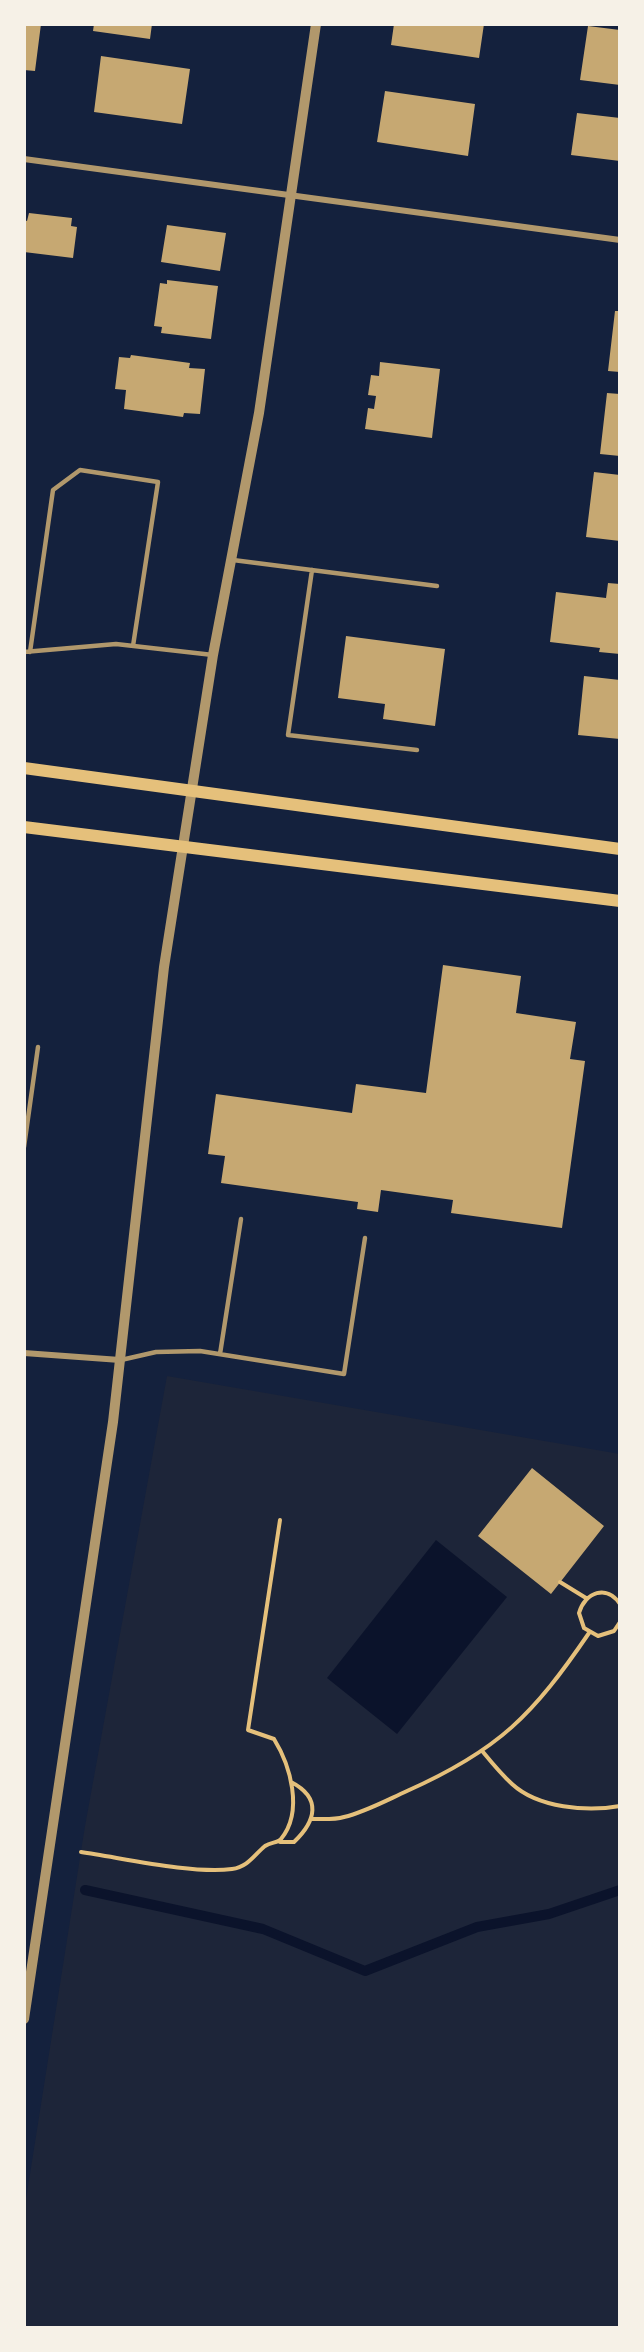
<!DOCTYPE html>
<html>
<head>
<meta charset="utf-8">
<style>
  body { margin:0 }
  #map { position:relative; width:644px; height:2352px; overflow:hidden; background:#14213d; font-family:Merriweather,serif }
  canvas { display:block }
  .frame { position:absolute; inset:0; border:26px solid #f6f1e7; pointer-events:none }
</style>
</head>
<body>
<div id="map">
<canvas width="644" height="2352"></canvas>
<div class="frame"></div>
</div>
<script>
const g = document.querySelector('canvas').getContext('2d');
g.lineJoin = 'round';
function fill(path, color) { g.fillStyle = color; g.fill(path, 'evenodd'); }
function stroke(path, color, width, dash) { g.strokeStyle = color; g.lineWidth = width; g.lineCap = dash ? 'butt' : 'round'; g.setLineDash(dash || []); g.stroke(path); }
const green = new Path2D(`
  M167 1376 620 1454V2328H24V2212L85 1826Z`);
const water = new Path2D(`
  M436 1540 507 1597 397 1734 327 1678Z`);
const stream = new Path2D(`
  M85 1890 263 1929 365 1971 477 1927 549 1914 620 1890`);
const building = new Path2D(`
  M24 24H41L35 71 24 70Z
  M94 24H152L150 39 93 31Z
  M394 24H484L479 58 391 45Z
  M588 26 620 30V85L580 80Z
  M101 56 190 69 182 124 94 112Z
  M385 91 475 104 468 156 377 142Z
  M577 113 620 118V161L571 155Z
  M29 213 72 218 71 226 77 227 73 258 24 252V220L27 221Z
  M167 225 226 233 220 271 161 262Z
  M167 280 218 286 211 339 161 333 162 327 154 326 160 283 167 284Z
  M615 311H620V372L608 371Z
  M131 355 190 363 189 368 205 369 200 414 184 413 183 417 124 409 126 390 115 389 119 357 130 358Z
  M380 362 440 369 432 438 365 429 368 408 374 409 376 396 368 395 371 375 379 376Z
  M607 393 620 394V456L600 454Z
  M594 472 620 475V541L586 537Z
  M608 583 620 584V654L599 652 600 648 550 642 556 592 606 598Z
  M346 636 445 649 435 726 383 719 385 704 338 698Z
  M584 676 620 680V739L578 735Z
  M443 965 521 976 516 1013 576 1022 570 1059 585 1061 562 1228 451 1213 453 1200 381 1190 378 1212 357 1209 358 1202 221 1183 225 1156 208 1154 216 1094 352 1113 356 1084 426 1093Z
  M532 1468 604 1526 551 1594 478 1536Z`);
const path = new Path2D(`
  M560 1582 586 1598
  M620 1604C607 1584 585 1592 579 1613L584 1628 598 1636 614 1631 620 1622
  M483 1752C492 1763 501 1774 512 1784 538 1808 587 1812 620 1806
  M312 1819C322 1819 334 1820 344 1817 365 1812 387 1800 407 1791 499 1750 533 1715 589 1633
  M280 1842H294C316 1821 322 1798 291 1782
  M81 1852C123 1858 191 1874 232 1869 248 1867 254 1855 265 1846 271 1842 278 1843 281 1839 304 1811 290 1765 274 1739L248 1730 280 1520`);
const service = new Path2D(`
  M233 560 437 586
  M312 570 288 735 417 750
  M24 652 116 644 213 655
  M30 652 53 490 80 470 158 482 133 646
  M24 1147 38 1047
  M220 1354 241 1219
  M121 1360 156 1352 200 1351 344 1374 365 1238`);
const minor = new Path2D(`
  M24 159 620 240
  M24 1353 120 1360`);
const tertiary = new Path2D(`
  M24 2019 113 1422 164 967 213 655 259 413 316 24`);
const secondary = new Path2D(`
  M24 768 620 849
  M24 827 620 901`);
fill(green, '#1d2539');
fill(water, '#0b132b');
stroke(stream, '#0b132b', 10);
fill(building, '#c6a872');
stroke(path, '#e5c07b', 4);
stroke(service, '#b1986c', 4.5);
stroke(minor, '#b1986c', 6);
stroke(tertiary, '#b1986c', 10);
stroke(secondary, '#e5c07b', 12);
</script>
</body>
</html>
